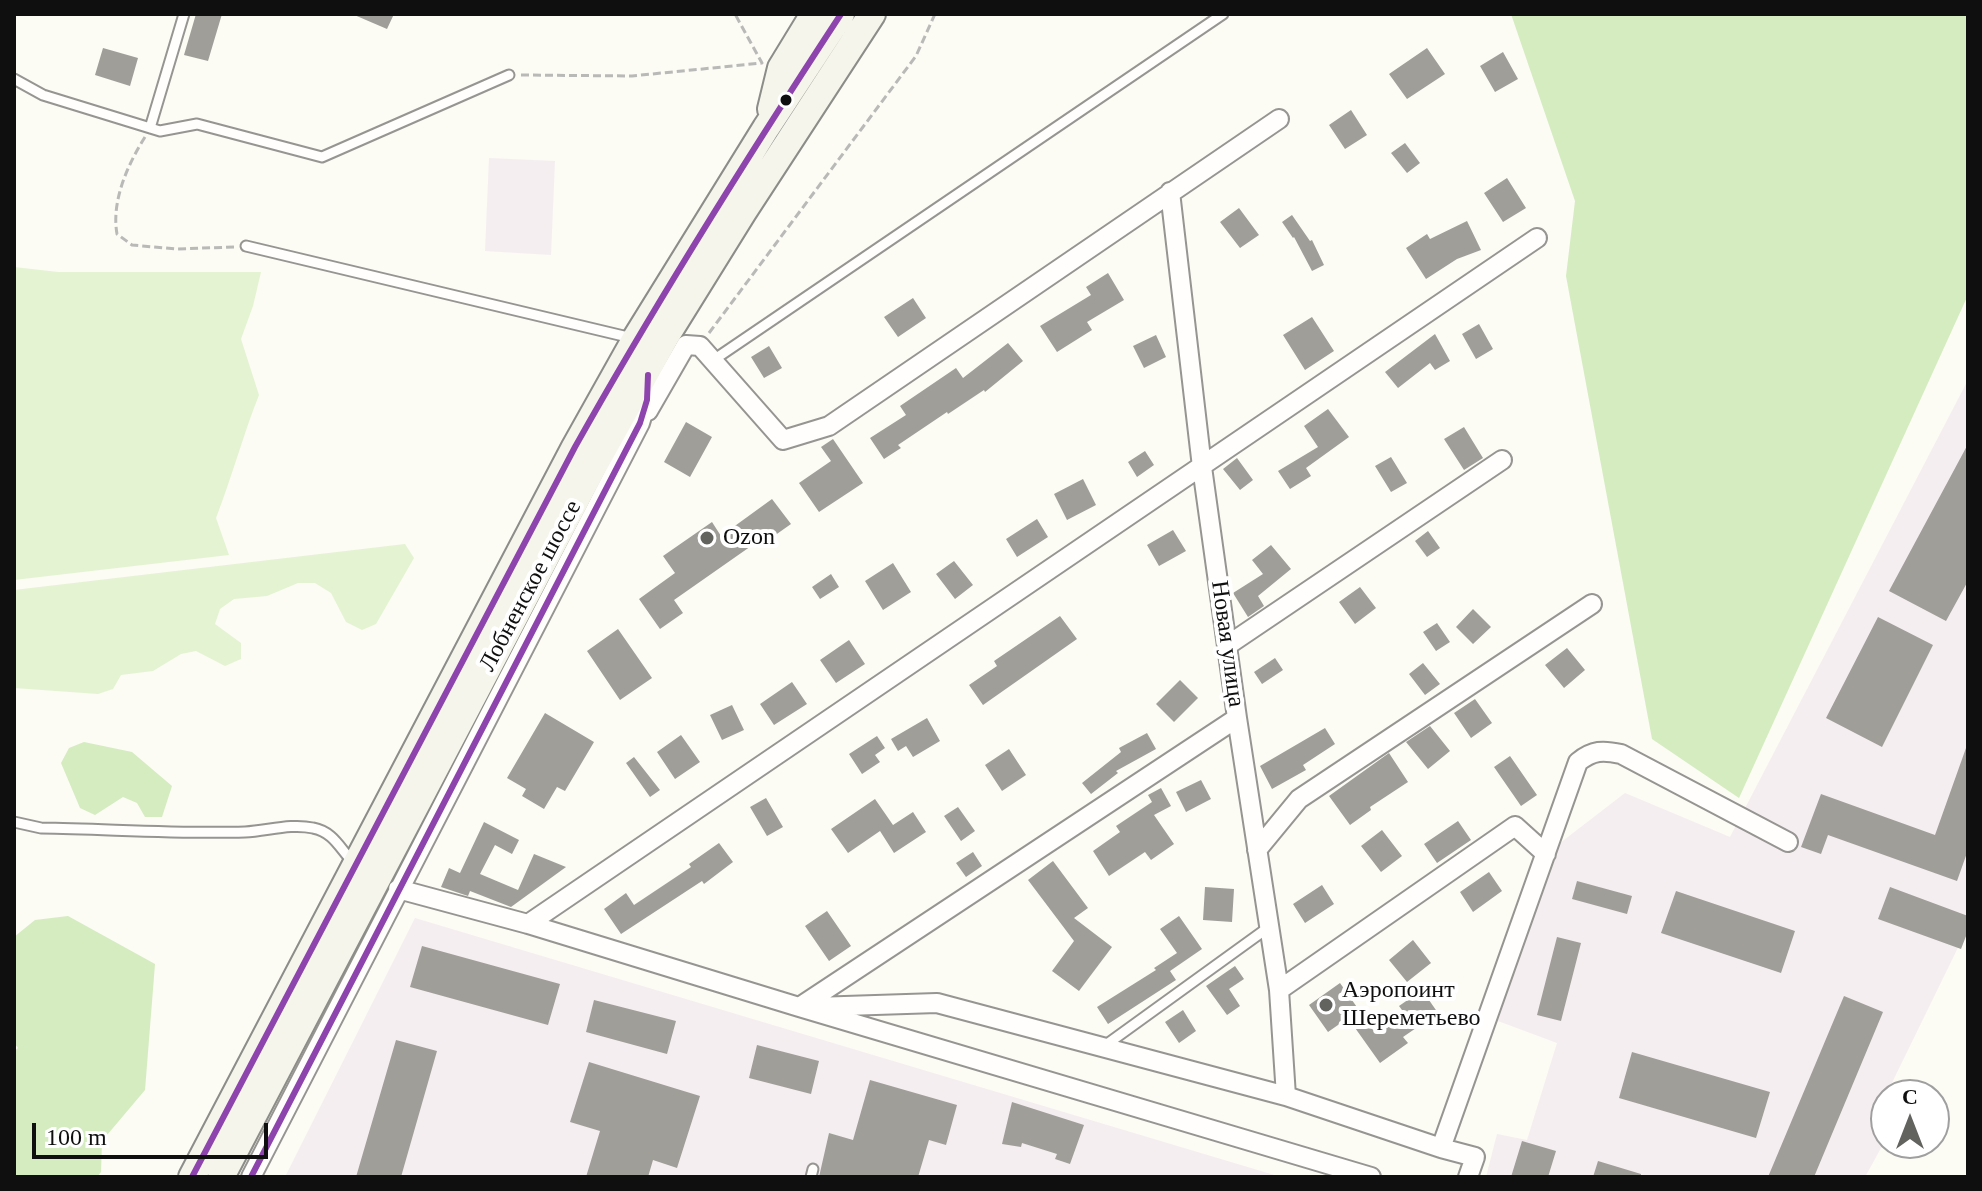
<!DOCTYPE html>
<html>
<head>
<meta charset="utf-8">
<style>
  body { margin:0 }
  #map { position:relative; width:1982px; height:1191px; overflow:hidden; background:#fcfbf4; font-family:Georgia,serif }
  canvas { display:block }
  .frame { position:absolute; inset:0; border:16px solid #0f0f0f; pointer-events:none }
  .north { position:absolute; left:1870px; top:1079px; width:80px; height:80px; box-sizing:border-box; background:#fff; border:2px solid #9f9f9f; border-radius:50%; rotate:0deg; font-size:22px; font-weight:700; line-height:32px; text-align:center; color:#0f0f0f }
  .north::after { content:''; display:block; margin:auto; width:28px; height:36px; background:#62625f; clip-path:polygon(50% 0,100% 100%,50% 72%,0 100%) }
  .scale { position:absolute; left:32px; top:1123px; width:236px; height:36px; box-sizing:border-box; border:4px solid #0f0f0f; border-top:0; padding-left:10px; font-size:24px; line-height:28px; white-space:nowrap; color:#0f0f0f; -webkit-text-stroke:6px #fff; paint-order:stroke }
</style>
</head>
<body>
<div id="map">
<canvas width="1982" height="1191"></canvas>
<div class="frame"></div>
<div class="north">С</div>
<div class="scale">100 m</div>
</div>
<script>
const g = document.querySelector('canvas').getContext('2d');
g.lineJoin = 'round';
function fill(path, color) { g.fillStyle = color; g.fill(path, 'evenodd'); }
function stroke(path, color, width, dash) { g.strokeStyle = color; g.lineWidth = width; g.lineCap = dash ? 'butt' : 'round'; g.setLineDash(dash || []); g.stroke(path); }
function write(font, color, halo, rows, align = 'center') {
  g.font = font + ' Georgia,serif'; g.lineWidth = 8; g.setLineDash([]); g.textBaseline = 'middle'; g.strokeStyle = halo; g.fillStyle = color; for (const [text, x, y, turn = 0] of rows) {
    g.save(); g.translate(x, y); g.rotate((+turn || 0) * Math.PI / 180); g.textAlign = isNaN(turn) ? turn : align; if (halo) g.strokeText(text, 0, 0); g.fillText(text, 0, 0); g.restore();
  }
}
const industrial = new Path2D(`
  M489 158 555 161 551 255 485 251Z
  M1968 380V927L1886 1095V1139L1865 1177H1486L1497 1134 1527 1140 1557 1043 1498 1021 1551 850 1625 793 1730 837Z
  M415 918 1281 1177H285Z`);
const green = new Path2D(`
  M14 267 58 272H261L253 306 241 339 259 395C243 435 232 477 216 518L229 555 14 580Z
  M405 544 414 558 376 624 362 630 346 622 331 593 315 583H298L267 596 234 599 220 609 215 624 241 643V659L225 666 196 651 181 654 153 671 121 675 113 689 98 694 14 688V590Z`);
const forest = new Path2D(`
  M1511 14H1968V295L1739 798 1652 739 1566 276 1575 201Z
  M84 742 132 752 172 786 162 817H145L137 803 123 797 95 815 80 808 61 763 69 748Z
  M68 916 155 964 145 1090 102 1141 101 1172 97 1177H14V1051L18 1048 14 1043V937L35 920Z`);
const building = new Path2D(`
  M196 14H222L208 61 184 55Z
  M352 14H394L387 29Z
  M103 48 138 58 130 86 95 75Z
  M1427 48 1445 74 1407 99 1389 74Z
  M1503 52 1518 79 1495 92 1480 66Z
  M1351 110 1367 135 1345 149 1329 125Z
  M1405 143 1420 163 1407 173 1391 153Z
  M1507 178 1526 208 1503 222 1484 193Z
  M1239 208 1259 235 1240 248 1220 222Z
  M1292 215 1310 241 1312 240 1324 265 1312 271 1294 237 1293 238 1282 222Z
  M1467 221 1481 250 1457 259 1426 279 1406 248 1427 234 1430 239Z
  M1108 273 1124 300 1087 322 1092 330 1057 352 1040 326 1091 295 1086 287Z
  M913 298 926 318 898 337 884 317Z
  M1312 317 1334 351 1305 370 1283 335Z
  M1479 324 1493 349 1476 359 1462 334Z
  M1435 334 1450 361 1435 370 1430 363 1398 388 1385 372Z
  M1156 335 1166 357 1144 368 1133 346Z
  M1008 343 1023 361 985 392 984 390 948 414 947 412 898 445 901 448 884 459 870 438 906 415 900 406 956 368 963 378Z
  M769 346 782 368 764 378 751 357Z
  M1328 409 1349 437 1306 468 1311 476 1290 489 1278 471 1318 447 1304 426Z
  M686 422 712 437 690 477 664 462Z
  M1464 427 1483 458 1464 470 1444 439Z
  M833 439 863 483 819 512 799 483 831 461 821 447Z
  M1968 444V581L1946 621 1889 591Z
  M1145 451 1154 465 1137 477 1128 462Z
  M1391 457 1407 483 1391 492 1375 466Z
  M1237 458 1253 480 1240 490 1223 469Z
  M1083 479 1096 505 1067 520 1054 494Z
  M772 499 791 524 757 548 754 544 674 600 683 613 660 629 639 599 675 573 663 556 712 522 721 536Z
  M1037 519 1048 537 1017 557 1006 539Z
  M1173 530 1186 551 1159 566 1147 545Z
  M1428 531 1440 548 1427 557 1415 541Z
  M1271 545 1291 569 1258 596 1264 606 1248 617 1233 593 1263 574 1252 560Z
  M954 561 973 585 955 599 936 574Z
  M893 563 911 592 883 610 865 581Z
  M831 574 839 587 820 599 812 587Z
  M1360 587 1376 608 1355 624 1339 602Z
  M1473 609 1491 627 1473 644 1456 627Z
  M1060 616 1077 639 983 705 969 685 997 666 994 661Z
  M1878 617 1933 645 1882 747 1826 718Z
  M1437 623 1450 642 1436 651 1423 632Z
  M618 629 652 678 620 700 587 651Z
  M849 640 865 664 836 683 820 660Z
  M1567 648 1585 670 1564 688 1545 665Z
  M1275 658 1283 670 1262 684 1254 672Z
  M1423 663 1440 684 1425 695 1409 674Z
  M1180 680 1198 698 1174 722 1156 704Z
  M792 682 807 704 774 725 760 704Z
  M1475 699 1492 723 1471 738 1454 713Z
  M732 705 744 730 722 740 710 715Z
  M545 713 594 742 565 791 557 787 544 809 522 796 526 789 507 778Z
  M927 718 940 741 913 757 906 746 898 751 891 739Z
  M1430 726 1450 751 1428 769 1406 742Z
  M1325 728 1335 744 1303 765 1306 770 1272 789 1260 766Z
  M1147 733 1156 749 1116 771 1118 773 1091 794 1082 783 1121 752 1119 748Z
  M681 735 700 762 675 779 657 752Z
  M877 736 885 748 875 755 880 762 862 774 849 754Z
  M1966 748 1968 850 1957 881 1828 835 1821 854 1801 847 1821 794 1935 835Z
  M1009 749 1026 775 1002 791 985 765Z
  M1389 753 1408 782 1370 807 1371 810 1350 825 1329 796Z
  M1510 756 1537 795 1521 806 1494 767Z
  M634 757 660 790 650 797 626 763Z
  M1201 780 1211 799 1186 812 1176 792Z
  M1161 788 1171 806 1154 815 1174 844 1151 860 1145 852 1109 876 1093 851 1120 832 1116 826 1152 802 1148 795Z
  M766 798 783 827 767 836 750 807Z
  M875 799 893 825 913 812 926 832 894 853 880 831 848 853 831 829Z
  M958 807 975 831 961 841 944 816Z
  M1458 821 1471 840 1437 863 1424 844Z
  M484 822 519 840 512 854 495 845 480 874 518 890 534 854 566 867 511 907 470 891 468 896 441 887 449 868 460 873Z
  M1382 830 1402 856 1381 872 1361 846Z
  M719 843 733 862 704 884 702 881 621 934 604 909 626 893 634 905 691 867 689 864Z
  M973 852 982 866 966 877 956 863Z
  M1053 861 1088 908 1074 918 1112 947 1079 991 1052 971 1074 941 1028 880Z
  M1489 872 1502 891 1473 912 1460 892Z
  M1577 881 1632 896 1627 914 1572 899Z
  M1322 885 1334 904 1305 923 1293 904Z
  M1205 887 1234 889 1232 922 1203 920Z
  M1890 887 1968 916V931L1961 949 1878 919Z
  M1676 891 1795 931 1781 973 1661 933Z
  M827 911 851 946 829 961 805 926Z
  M1179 916 1202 949 1170 971 1176 980 1108 1024 1097 1007 1156 970 1154 968 1177 953 1160 929Z
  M1557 937 1581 943 1561 1021 1537 1015Z
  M1413 940 1431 963 1407 982 1389 960Z
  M422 946 560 984 548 1025 410 987Z
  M1235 966 1244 979 1229 989 1240 1006 1227 1015 1206 986Z
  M1340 983 1373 1030 1402 1010 1399 1006 1422 990 1438 1013 1403 1037 1408 1043 1380 1063 1348 1018 1328 1032 1309 1005Z
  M1844 996 1883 1012 1814 1177H1768Z
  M594 1000 676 1021 667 1054 586 1032Z
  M1183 1010 1196 1031 1179 1043 1165 1022Z
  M396 1040 437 1051 401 1177H356Z
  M757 1045 819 1061 811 1094 749 1078Z
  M1632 1052 1770 1092 1756 1138 1619 1098Z
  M589 1062 700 1096 677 1168 653 1160 648 1177H586L600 1131 570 1122Z
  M870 1080 957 1105 946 1145 929 1140 918 1177H819L829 1133 853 1140Z
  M1012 1102 1084 1125 1070 1164 1055 1159 1057 1154 1022 1143 1021 1147 1002 1144Z
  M1522 1141 1556 1151 1548 1177H1511Z
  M1598 1161 1641 1174V1177H1593Z`);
const path = new Path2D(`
  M521 75 632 76 762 63 735 14
  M145 137C128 164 111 201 117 234L132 245 176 249 234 247
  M709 333 916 56 935 14`);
const lane = new Path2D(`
  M14 79 43 95 160 131 197 124 322 157 509 75
  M150 128 184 14
  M246 246 632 338
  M712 361 1223 14
  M14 822 41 828C109 829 177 834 245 832 267 831 291 823 313 828 334 832 340 849 353 862
  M1103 1047 1269 927
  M811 1177 813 1169`);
const street = new Path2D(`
  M1170 192 1202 467 1237 718 1279 990 1286 1096
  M648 411 686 345 700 346 783 440 829 426 1279 119
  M1228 645 1502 460
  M1257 850 1299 799 1592 604
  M398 889 528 924 799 1007 1371 1177
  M528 924 1537 238
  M1279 990 1515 826 1546 854
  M801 1006 1237 718
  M814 1007 937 1003 1286 1096 1441 1148
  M251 1177 640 423 647 400 648 375
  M1468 1177 1475 1157 1441 1148 1578 762C1593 750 1603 750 1621 754L1788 842`);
const secondary = new Path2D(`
  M771 109 781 68 814 14
  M192 1177 575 447 636 338 766 128 841 14
  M221 1177 592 469 666 336 743 212 872 14`);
const bus1 = new Path2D(`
  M192 1177 575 447C658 299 748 156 841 14
  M251 1177 640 423 647 400 648 375`);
const markers = [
  [786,100,7,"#0f0f0f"],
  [707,538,8,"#62625f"],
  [1326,1005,8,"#62625f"]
];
const poiNames = [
  ["Ozon",723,538],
  ["Аэропоинт",1342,991],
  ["Шереметьево",1342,1019]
];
const streetNames = [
  ["Лобненское шоссе",531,586,-62],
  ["Новая улица",1227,644,82]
];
fill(industrial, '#f4eef1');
fill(green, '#e4f3d2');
fill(forest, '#d4ecc0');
fill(building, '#a09e99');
stroke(lane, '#969592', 13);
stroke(street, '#969592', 22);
stroke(secondary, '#8c8c89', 30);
stroke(path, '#b9b9b8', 3, [8, 4]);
stroke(lane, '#fffefd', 9);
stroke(street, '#fffefd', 18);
stroke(secondary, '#f5f5eb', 26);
stroke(bus1, '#8e44ad', 6);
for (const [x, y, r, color] of markers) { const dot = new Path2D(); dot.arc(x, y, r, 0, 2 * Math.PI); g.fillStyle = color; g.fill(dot); stroke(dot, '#fff', 3); }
write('24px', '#0f0f0f', '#fff', poiNames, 'left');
write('24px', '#0f0f0f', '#fff', streetNames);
</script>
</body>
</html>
